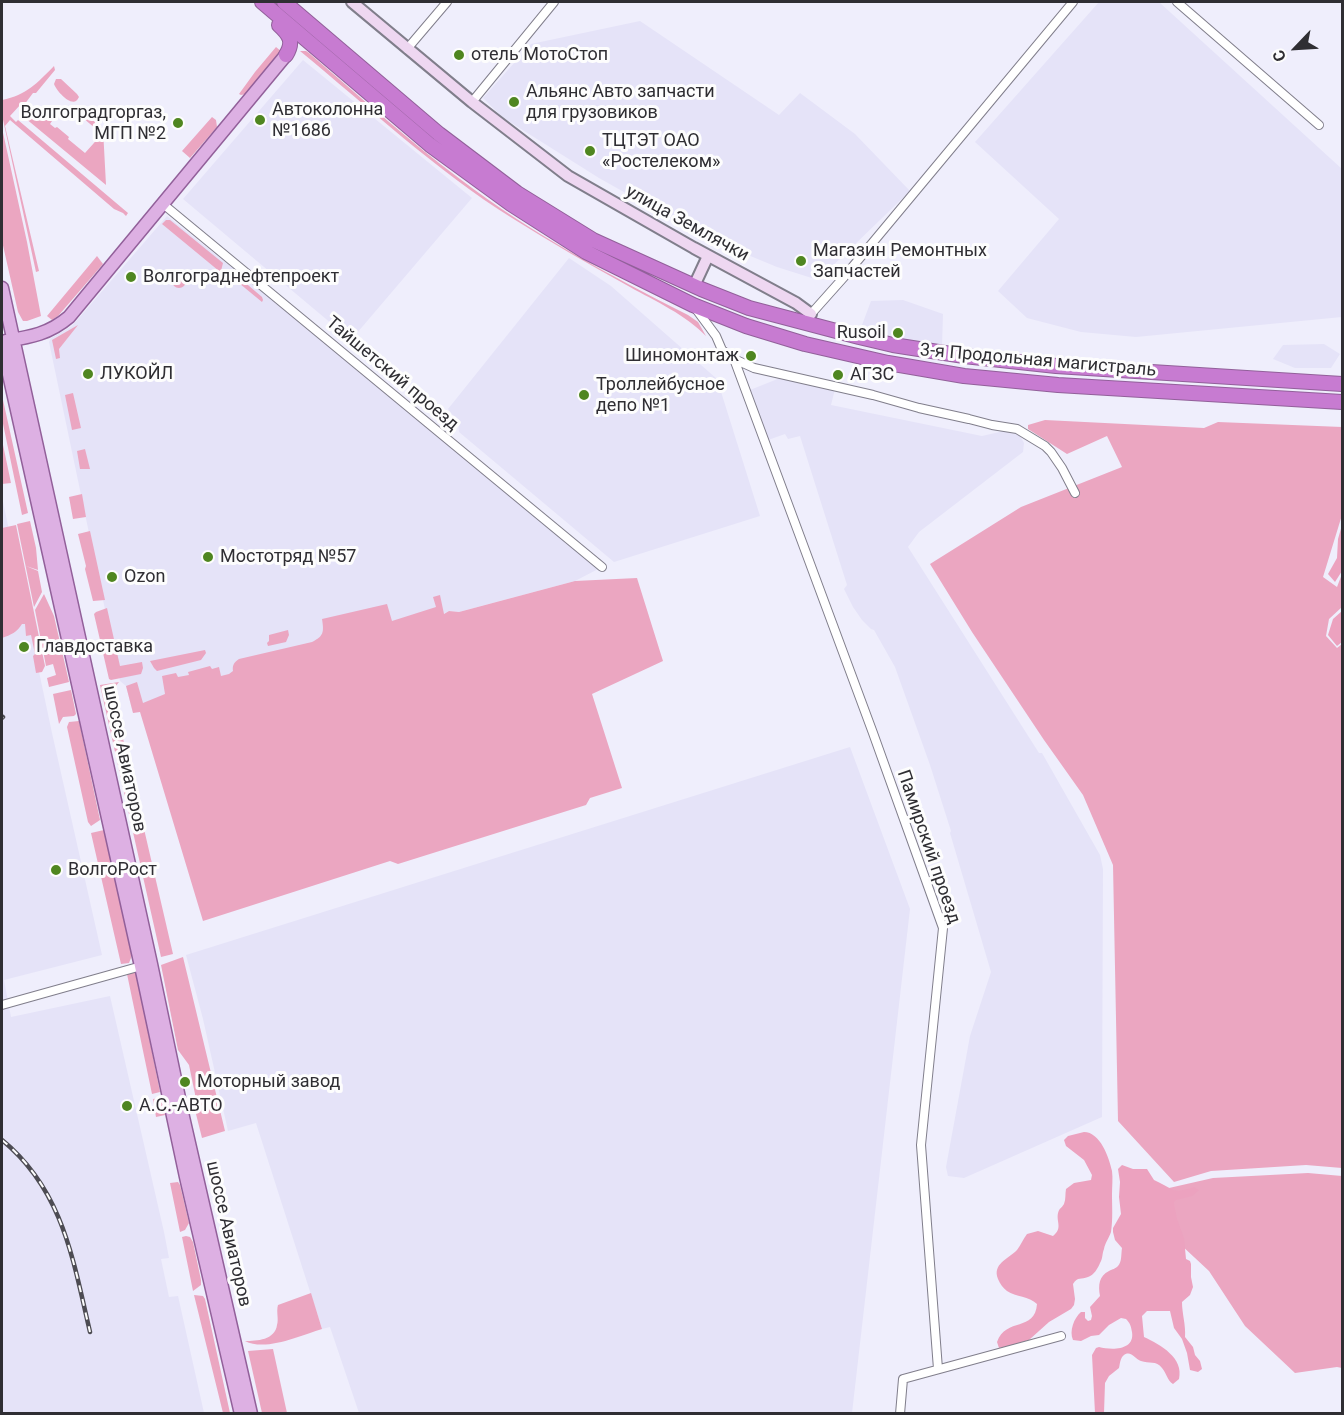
<!DOCTYPE html>
<html>
<head>
<meta charset="utf-8">
<style>
  body { margin:0 }
  #map { position:relative; width:1344px; height:1415px; overflow:hidden; background:#efeefc; font-family:Roboto,sans-serif }
  canvas { display:block }
  .frame { position:absolute; inset:0; border:3px solid #2f2e33; pointer-events:none }
  .north { position:absolute; left:1266px; top:18px; width:60px; height:60px; -webkit-text-stroke:4px #fdfdfd; paint-order:stroke; rotate:245deg; font-size:16px; font-weight:700; line-height:24px; text-align:center; color:#2f2e33 }
  .north::after { content:''; display:block; margin:auto; width:21px; height:27px; background:#2f2e33; clip-path:polygon(50% 0,100% 100%,50% 72%,0 100%) }
</style>
</head>
<body>
<div id="map">
<canvas width="1344" height="1415"></canvas>
<div class="frame"></div>
<div class="north">С</div>
</div>
<script>
const g = document.querySelector('canvas').getContext('2d');
g.lineJoin = 'round';
function fill(path, color) { g.fillStyle = color; g.fill(path, 'evenodd'); }
function stroke(path, color, width, dash) { g.strokeStyle = color; g.lineWidth = width; g.lineCap = dash ? 'butt' : 'round'; g.setLineDash(dash || []); g.stroke(path); }
function write(font, color, halo, rows, align = 'center') {
  g.font = font + ' Roboto,sans-serif'; g.lineWidth = 6; g.setLineDash([]); g.textBaseline = 'middle'; g.strokeStyle = halo; g.fillStyle = color; for (const [text, x, y, turn = 0] of rows) {
    g.save(); g.translate(x, y); g.rotate((+turn || 0) * Math.PI / 180); g.textAlign = isNaN(turn) ? turn : align; if (halo) g.strokeText(text, 0, 0); g.fillText(text, 0, 0); g.restore();
  }
}
const built = new Path2D(`
  M1099 2H1159L1342 169V317L1136 337 1081 332 1027 318 998 291 1059 219 975 142Z
  M640 21 779 115 800 93 855 134 910 191 818 280 777 267 702 236 599 178 502 117 483 98 531 44Z
  M303 60 472 198 351 340 183 199Z
  M167 216 439 432 602 567 575 581 459 612 449 611 440 616 174 699 133 713 126 686 120 681 49 342 51 338 72 326Z
  M569 258 611 286 717 379 760 516 614 562 459 432 458 422 448 409Z
  M903 300 943 314 942 346 859 333 871 301Z
  M1324 344 1340 354 1331 368H1295L1273 359 1283 345Z
  M785 376 835 389 831 405 982 436 1008 430 1019 434 1024 443 1023 452 919 532 908 547 1039 753H1042L1100 855 1103 869 1102 1117 964 1178 948 1176 946 1167 970 1036 991 972 950 833 951 831 930 765 895 667 874 630 871 629 862 620 853 607 844 589 847 585 800 436 788 439 785 434 768 440 756 409 750 390Z
  M2 497 52 733 102 955 4 980 11 1017 110 996 164 1232 169 1258 161 1259 169 1297 178 1296 204 1413H2Z
  M850 747 910 909 852 1413H359L330 1327 322 1329 256 1123 228 1131 203 1019 186 955Z`);
const green = new Path2D(`
  M276 47 282 52 246 94 241 95 239 94 255 72Z
  M300 51H306L309 53C359 96 408 140 460 179 531 233 609 275 688 315L698 322 706 336C686 315 655 301 630 287 590 265 550 242 512 218 437 171 368 107 300 51Z
  M54 66 55 70 36 93H33L24 105 21 104 10 116 16 122 18 120 128 213 126 216 123 213 114 209 10 120 5 126 39 271 36 272 2 115V100C27 95 37 83 54 66Z
  M56 79H61L77 94 79 97C78 99 77 100 76 101 69 105 56 90 54 84Z
  M34 106 52 121 50 124 55 128 57 127 69 137 68 139 85 153 102 134 83 118 86 114 103 129 106 185 25 118Z
  M212 117 216 120 217 127 190 158 182 151Z
  M2 128 27 242 41 316 27 321H23L18 312 2 241Z
  M166 220H170L223 263 221 271H219L162 224Z
  M97 256 103 264 58 316 52 320 47 316Z
  M231 273 235 274 262 297 263 300 262 302 228 274Z
  M172 281a7 7 0 1 1 14 0a7 7 0 1 1-14 0Z
  M78 325 59 349 60 358 56 359 52 340Z
  M73 393 81 428 72 430 65 395Z
  M3 400 28 513 22 515 2 419V401Z
  M1045 420 1204 428 1218 422 1342 427V515L1323 577 1337 587 1342 574V607L1329 619 1326 636 1337 648 1342 644V1168L1306 1165 1211 1171 1174 1182 1118 1121 1113 865 1083 795 1044 740 972 632 930 564 1021 507 1122 467 1107 436 1067 454 1028 429V425Z
  M2 440 11 483 2 484Z
  M85 449 90 469H80L77 451Z
  M82 494 86 517 73 519 69 497Z
  M30 521 36 548 38 570 26 566 38 571 42 592 34 607 17 524Z
  M16 525 45 666 42 672 36 673 33 656 35 654 31 635 26 636 25 624H22C17 632 11 635 2 638V528Z
  M90 531 105 600 93 601 85 569 86 566 78 534Z
  M637 578 663 661 592 694 622 788 590 798 586 805 398 864 390 861 203 921 140 712 133 713 126 686 137 682 143 703 165 694 162 676 176 673 178 677 189 675 188 672 210 666 212 669 219 667 221 676 229 674 233 671C232 666 234 662 239 659L312 642C324 636 324 632 322 619L387 604 392 621 436 607 433 597 440 595 444 614 449 611 459 612 575 581Z
  M44 594 54 616 69 682 49 687 47 678 56 675 53 664 46 666 35 610Z
  M107 608 120 666 142 662 143 668 141 674 111 680 109 679 94 614 96 612Z
  M288 630 289 635 286 642 268 646 267 643 269 641V635Z
  M205 650 206 653 201 660 157 671 154 668 150 661Z
  M119 682 112 691 173 954 161 957 100 685Z
  M71 690 76 714 74 716 63 717 59 724 53 694Z
  M79 721 100 820 91 826 88 822 67 727 69 722Z
  M104 830 131 952V958L129 963 121 964 91 833Z
  M183 957 225 1131 202 1138 195 1110V1094L189 1065 178 1050 161 965Z
  M136 972 160 1092 152 1094 127 974Z
  M161 1098 165 1115 156 1117 153 1099Z
  M1308 1173 1342 1176V1368L1337 1367 1295 1373 1245 1326 1209 1271 1180 1244 1169 1188 1213 1178Z
  M178 1182 180 1185 189 1223 185 1230 180 1232 170 1183Z
  M186 1236 190 1237 193 1242 201 1280V1285L193 1291 182 1237Z
  M311 1293 322 1329C301 1335 266 1352 245 1341 257 1341 275 1340 277 1325 279 1319 276 1312 278 1305Z
  M194 1295 203 1296 205 1299 230 1413H223Z
  M273 1349 287 1413H262L248 1351Z`);
const forest = new Path2D(`
  M1342 525V571L1335 582 1328 574 1337 558 1338 539Z
  M1342 611V642L1337 646 1328 635 1333 619Z
  M1084 1132C1100 1132 1109 1157 1112 1171 1113 1178 1112 1187 1112 1194 1112 1207 1113 1219 1111 1232 1109 1238 1105 1243 1104 1249 1102 1254 1103 1258 1100 1263 1098 1268 1094 1275 1088 1277 1081 1280 1078 1276 1073 1284L1075 1299 1074 1305 1071 1309 1049 1322 1029 1340 1009 1346 999 1348 997 1342C1006 1317 1035 1332 1037 1304 1029 1296 1016 1297 1007 1291 1003 1288 1000 1284 998 1279 992 1264 1008 1259 1017 1250 1021 1245 1023 1239 1027 1234L1038 1231 1053 1236C1063 1228 1056 1222 1058 1213 1060 1207 1061 1209 1064 1204 1066 1199 1065 1194 1066 1189L1074 1183 1091 1180 1092 1175 1084 1160 1066 1146 1064 1140 1068 1136Z
  M1122 1165 1133 1169H1147L1154 1180C1161 1183 1167 1187 1173 1190 1180 1192 1188 1189 1194 1187L1199 1190 1192 1196 1176 1200 1174 1202V1204L1177 1219 1184 1238 1186 1259 1190 1261 1191 1264V1277L1193 1287 1190 1295 1182 1302C1182 1314 1186 1325 1185 1337L1193 1347 1195 1355 1200 1361 1202 1369 1198 1372 1190 1370 1187 1353 1182 1339 1174 1328 1170 1311H1147L1142 1316 1144 1337C1161 1345 1184 1358 1179 1379L1173 1384C1167 1380 1167 1374 1162 1368 1156 1360 1149 1364 1141 1361 1135 1359 1131 1350 1124 1355 1120 1358 1120 1364 1119 1368L1109 1376 1105 1383 1104 1413H1095L1092 1355 1096 1348 1099 1347C1111 1350 1135 1351 1132 1332 1131 1326 1130 1323 1126 1319L1121 1318 1109 1325 1099 1335 1091 1336 1081 1341 1073 1340C1069 1331 1074 1318 1081 1312H1085V1318L1088 1321 1091 1320 1092 1316 1090 1307 1100 1296C1098 1285 1099 1276 1109 1271 1113 1269 1115 1269 1118 1266 1122 1262 1121 1254 1122 1248L1115 1240 1113 1232V1228L1121 1214 1119 1197 1120 1182 1118 1169Z`);
const street = new Path2D(`
  M1177 2 1319 125
  M407 49 447 2
  M472 102 554 2
  M163 204 602 567
  M696 309 716 336 722 350 734 359 754 368 873 395 919 408 969 419 992 425 1017 429 1045 446 1051 452 1062 468 1075 493
  M811 314 844 277 1073 2
  M734 359 873 733 943 928 921 1145 938 1369
  M2 1005 145 965
  M900 1414 903 1379 1061 1336`);
const secondary = new Path2D(`
  M352 2 472 102 568 176 694 248 796 303 811 314
  M694 286 708 256`);
const primary = new Path2D(`
  M2 288 151 964 183 1117 251 1414
  M6 341C30 337 49 334 69 317L286 55
  M2 343 141 966 186 1177 241 1414`);
const highway = new Path2D(`
  M262 2 430 145 511 204 586 252 693 305 746 326 805 344 888 363 964 376 1058 385 1342 402
  M284 2 439 134 517 193 593 240 701 289 749 308 859 337 893 345 964 356 1056 366 1342 384
  M279 25C290 35 294 42 286 55`);
const rail = new Path2D(`
  M2 718 3 717
  M2 1140C63 1190 73 1260 90 1332`);
const markers = [
  [459,55,6,"#4f8620"],
  [514,102,6,"#4f8620"],
  [260,120,6,"#4f8620"],
  [178,123,6,"#4f8620"],
  [590,151,6,"#4f8620"],
  [801,261,6,"#4f8620"],
  [131,277,6,"#4f8620"],
  [898,333,6,"#4f8620"],
  [751,356,6,"#4f8620"],
  [88,374,6,"#4f8620"],
  [838,375,6,"#4f8620"],
  [584,395,6,"#4f8620"],
  [208,557,6,"#4f8620"],
  [112,577,6,"#4f8620"],
  [24,647,6,"#4f8620"],
  [56,870,6,"#4f8620"],
  [185,1082,6,"#4f8620"],
  [127,1106,6,"#4f8620"]
];
const poiNames = [
  ["отель МотоСтоп",471,55],
  ["Альянс Авто запчасти",526,92],
  ["для грузовиков",526,113],
  ["Автоколонна",272,110],
  ["№1686",272,131],
  ["Волгоградгоргаз,",166,113,"right"],
  ["МГП №2",166,134,"right"],
  ["ТЦТЭТ ОАО",602,141],
  ["«Ростелеком»",602,162],
  ["Магазин Ремонтных",813,251],
  ["Запчастей",813,272],
  ["Волгограднефтепроект",143,277],
  ["Rusoil",886,333,"right"],
  ["Шиномонтаж",739,356,"right"],
  ["ЛУКОЙЛ",100,374],
  ["АГЗС",850,375],
  ["Троллейбусное",596,385],
  ["депо №1",596,406],
  ["Мостотряд №57",220,557],
  ["Ozon",124,577],
  ["Главдоставка",36,647],
  ["ВолгоРост",68,870],
  ["Моторный завод",197,1082],
  ["А.С.-АВТО",139,1106]
];
const streetNames = [
  ["улица Землячки",687,224,29],
  ["3-я Продольная магистраль",1038,361,5],
  ["Тайшетский проезд",392,374,40],
  ["шоссе Авиаторов",124,759,78],
  ["Памирский проезд",928,847,71],
  ["шоссе Авиаторов",228,1234,77]
];
fill(built, '#e5e3f8');
fill(green, '#eba6c1');
fill(forest, '#eca2bf');
stroke(street, '#807e8b', 10);
stroke(secondary, '#807e8b', 14);
stroke(primary, '#92609a', 15);
stroke(highway, '#92609a', 16);
stroke(street, '#fff', 8);
stroke(secondary, '#eed7f1', 10);
stroke(primary, '#ddb0e3', 12);
stroke(highway, '#c77bd1', 14);
stroke(rail, '#4d4c53', 4.5);
stroke(rail, '#fdfdfd', 2, [7]);
for (const [x, y, r, color] of markers) { const dot = new Path2D(); dot.arc(x, y, r, 0, 2 * Math.PI); g.fillStyle = color; g.fill(dot); stroke(dot, '#fdfdfd', 2); }
write('18px', '#2f2e33', '#fdfdfd', poiNames, 'left');
write('18px', '#2f2e33', '#fdfdfd', streetNames);
</script>
</body>
</html>
